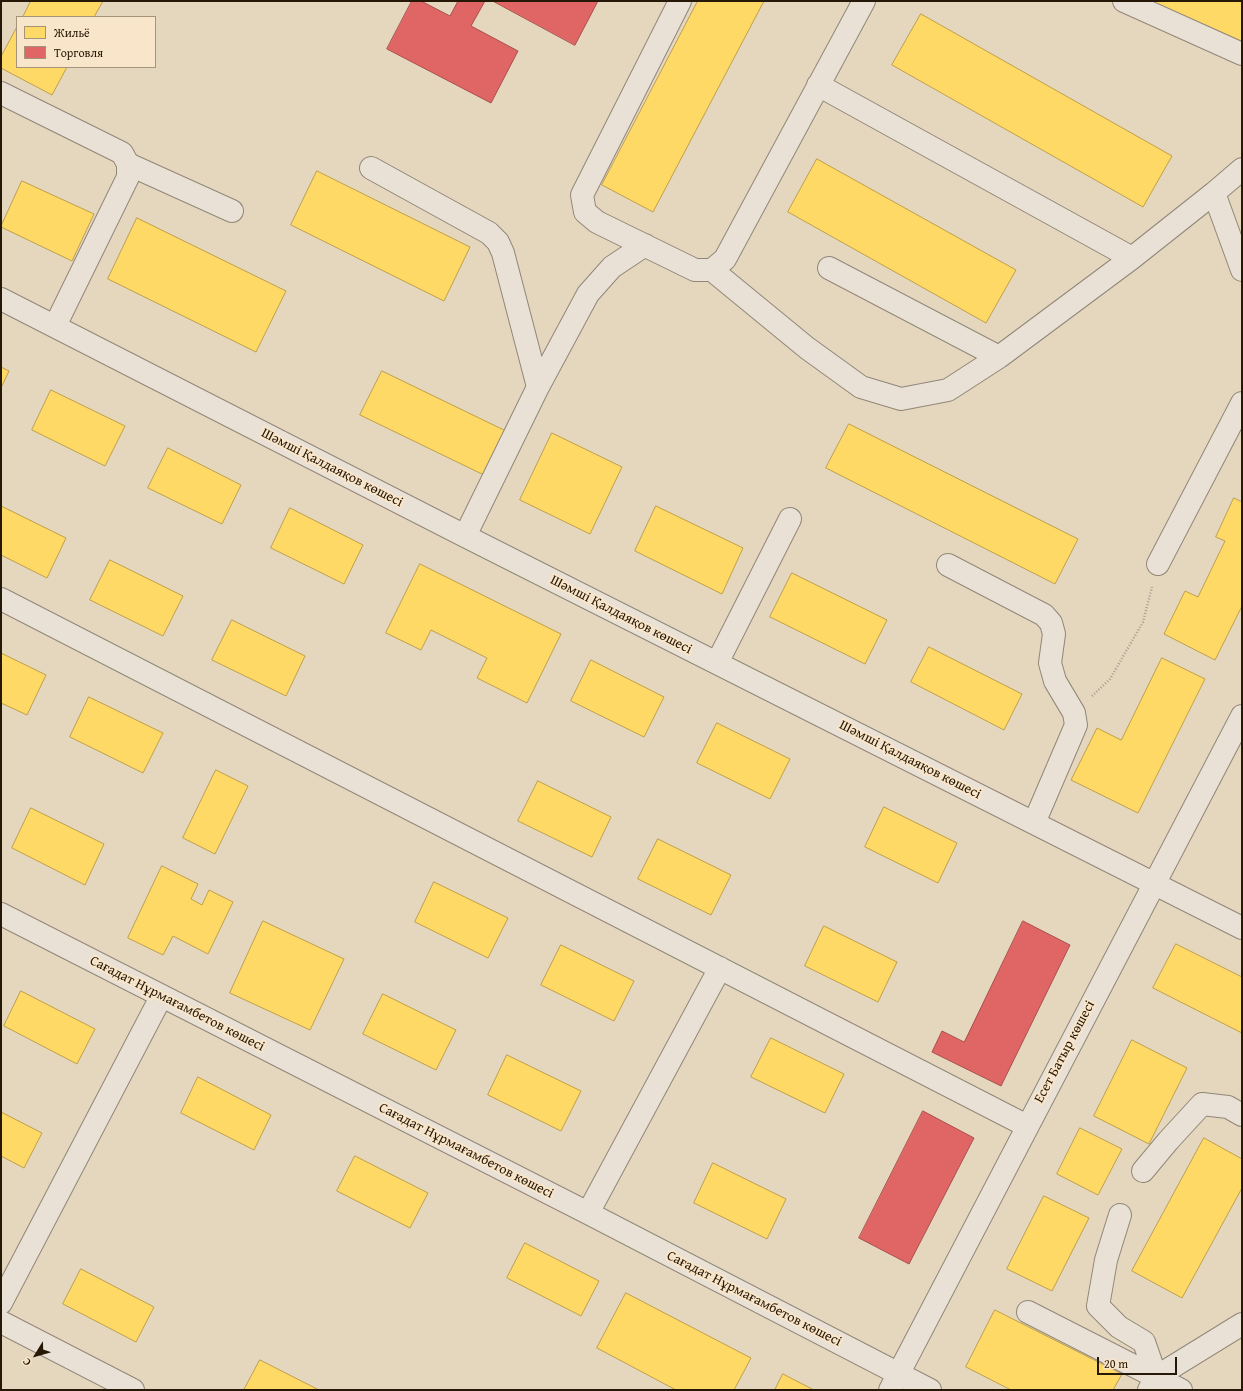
<!DOCTYPE html>
<html>
<head>
<meta charset="utf-8">
<style>
  body { margin:0 }
  #map { position:relative; width:1243px; height:1391px; overflow:hidden; background:#e5d6be; font-family:"Gentium Book Plus",serif }
  canvas { display:block }
  .frame { position:absolute; inset:0; border:2px solid #261806; pointer-events:none }
  .legend { position:absolute; left:16px; top:16px; width:140px; height:52px; box-sizing:border-box; background:#f9e6ca; border:1px solid #a5947c; margin:0; padding:5px 7px; list-style:none; font-size:12px; color:#261806 }
  .legend li { display:flex; align-items:center; gap:8px; height:20px }
  .legend b { width:20px; border:1px solid #a5947c }
  .north { position:absolute; left:16px; top:1335px; width:40px; height:40px; -webkit-text-stroke:3px #f9e6ca; paint-order:stroke; rotate:233deg; font-size:11px; font-weight:700; line-height:16px; text-align:center; color:#261806 }
  .north::after { content:''; display:block; margin:auto; width:14px; height:18px; background:#261806; clip-path:polygon(50% 0,100% 100%,50% 72%,0 100%) }
  .scale { position:absolute; left:1097px; top:1357px; width:80px; height:18px; box-sizing:border-box; border:2px solid #261806; border-top:0; padding-left:5px; font-size:12px; line-height:14px; white-space:nowrap; color:#261806; -webkit-text-stroke:3px #f9e6ca; paint-order:stroke }
</style>
</head>
<body>
<div id="map">
<canvas width="1243" height="1391"></canvas>
<div class="frame"></div>
<ul class="legend">
<li><b style="height:11px;background:#ffd966"></b>Жильё</li>
<li><b style="height:11px;background:#e06666"></b>Торговля</li>
</ul>
<div class="north">С</div>
<div class="scale">20 m</div>
</div>
<script>
const g = document.querySelector('canvas').getContext('2d');
g.lineJoin = 'round';
function fill(path, color) { g.fillStyle = color; g.fill(path, 'evenodd'); }
function stroke(path, color, width, dash) { g.strokeStyle = color; g.lineWidth = width; g.lineCap = dash ? 'butt' : 'round'; g.setLineDash(dash || []); g.stroke(path); }
function write(font, color, halo, rows, align = 'center') {
  g.font = font + ' "Gentium Book Plus",serif'; g.lineWidth = 4; g.setLineDash([]); g.textBaseline = 'middle'; g.strokeStyle = halo; g.fillStyle = color; for (const [text, x, y, turn = 0] of rows) {
    g.save(); g.translate(x, y); g.rotate((+turn || 0) * Math.PI / 180); g.textAlign = isNaN(turn) ? turn : align; if (halo) g.strokeText(text, 0, 0); g.fillText(text, 0, 0); g.restore();
  }
}
const homes = new Path2D(`
  M31 1H103L94 17H23Z
  M698 1H764L653 212 602 185Z
  M1145 1H1242V49Z
  M921 14 1172 156 1143 207 892 65Z
  M17 27V67H67L52 95 1 68V57Z
  M817 159 1016 270 986 323 788 212Z
  M317 171 470 247 444 301 291 225Z
  M22 181 94 214 72 261 1 227Z
  M137 218 286 291 256 352 108 279Z
  M1 367 9 371 1 388Z
  M382 371 508 432 486 476 360 415Z
  M51 390 125 426 105 466 32 430Z
  M849 424 1078 539 1055 584 826 468Z
  M552 433 622 467 590 534 520 500Z
  M168 448 241 485 222 524 148 488Z
  M1234 498 1242 502V606L1215 660 1164 634 1185 591 1198 597 1225 541 1216 537Z
  M1 506 66 538 47 578 1 555Z
  M656 506 743 548 722 594 635 551Z
  M290 508 363 545 344 584 271 548Z
  M110 560 183 596 163 636 90 600Z
  M420 564 561 634 527 703 477 678 487 658 431 630 421 650 386 633Z
  M792 573 887 620 865 664 770 617Z
  M232 620 305 656 286 696 212 660Z
  M929 647 1022 694 1004 730 911 682Z
  M1 653 46 675 27 715 1 703Z
  M1162 658 1205 679 1138 813 1071 780 1097 728 1121 740Z
  M591 660 664 697 644 737 571 701Z
  M89 697 163 733 143 773 70 737Z
  M717 723 790 759 770 799 697 763Z
  M216 770 248 786 215 854 183 838Z
  M538 781 611 817 592 857 518 821Z
  M884 807 957 843 938 883 865 847Z
  M31 808 104 844 85 885 12 848Z
  M658 839 731 875 711 915 638 879Z
  M162 866 198 884 191 899 202 905 209 890 233 902 208 954 173 936 163 955 128 938Z
  M434 882 508 918 488 958 415 922Z
  M263 921 344 959 310 1030 230 993Z
  M824 926 897 962 878 1002 805 966Z
  M1176 944 1242 977V1033L1153 988Z
  M561 945 634 981 614 1021 541 985Z
  M21 991 95 1029 77 1064 4 1026Z
  M383 994 456 1030 436 1070 363 1034Z
  M771 1038 844 1074 825 1113 751 1077Z
  M1132 1040 1187 1068 1149 1144 1094 1116Z
  M507 1055 581 1091 561 1131 488 1095Z
  M198 1077 271 1115 254 1150 181 1113Z
  M1 1112 42 1133 24 1168 1 1156Z
  M1080 1128 1122 1149 1098 1195 1057 1174Z
  M1204 1138 1242 1159V1188L1182 1298 1132 1271Z
  M355 1156 428 1193 410 1228 337 1191Z
  M713 1163 786 1199 767 1239 694 1203Z
  M1044 1196 1089 1218 1052 1291 1007 1269Z
  M525 1243 599 1281 581 1316 507 1278Z
  M81 1269 154 1307 136 1342 63 1304Z
  M626 1293 751 1358 734 1390H676L597 1348Z
  M995 1310 1122 1374 1113 1390H1011L966 1367Z
  M260 1360 319 1390H244Z
  M783 1374 814 1390H775Z`);
const shops = new Path2D(`
  M412 1H421L450 16 458 1H485L471 26 518 51 491 103 387 49Z
  M493 1H598L575 45Z
  M1023 921 1070 945 1001 1086 932 1052 942 1031 964 1042Z
  M923 1111 974 1138 909 1264 859 1238Z`);
const path = new Path2D(`
  M1092 696 1110 679 1143 622 1152 587`);
const minor = new Path2D(`
  M680 1 582 195 585 212 597 222 695 270H712L807 348 861 387 901 399 948 390 999 357 1132 258 1214 193 1242 169
  M1124 1 1242 54
  M818 85 1132 258
  M1 93 122 153 128 164V177L55 326
  M128 164 232 211
  M371 168 489 233 498 242 503 253 538 387
  M1214 193 1242 270
  M829 268 999 357
  M712 270 725 259 864 1
  M1 299 465 536 1242 928
  M465 536 538 387 588 294 612 267 645 245
  M1158 564 1242 403
  M948 565 1044 615 1051 623 1054 634 1050 663 1055 681 1074 713 1076 725 1034 823
  M1 599 1027 1126
  M717 663 790 519
  M1 914 588 1213 930 1390
  M1143 1171 1168 1141 1202 1104 1228 1107 1242 1115
  M588 1213 720 968
  M1120 1215 1106 1260 1098 1306 1119 1327 1144 1342 1156 1377 1149 1390
  M1 1303 161 997
  M1028 1312 1181 1390
  M1 1322 133 1390
  M1156 1377 1242 1324
  M890 1390 1242 716`);
const streetNames = [
  ["Шәмші Қалдаяқов көшесі",332,468,27],
  ["Шәмші Қалдаяқов көшесі",621,615,27],
  ["Шәмші Қалдаяқов көшесі",910,760,27],
  ["Сағадат Нұрмағамбетов көшесі",177,1004,27],
  ["Есет Батыр көшесі",1065,1052,-62],
  ["Сағадат Нұрмағамбетов көшесі",466,1151,27],
  ["Сағадат Нұрмағамбетов көшесі",754,1299,27]
];
fill(homes, '#ffd966');
stroke(homes, '#be9f49', 1);
fill(shops, '#e06666');
stroke(shops, '#a84f49', 1);
stroke(minor, '#918778', 24);
stroke(path, '#a49c91', 2.5, [1, 2]);
stroke(minor, '#e9e1d5', 22);
write('14px', '#261806', '#f9e6ca', streetNames);
</script>
</body>
</html>
